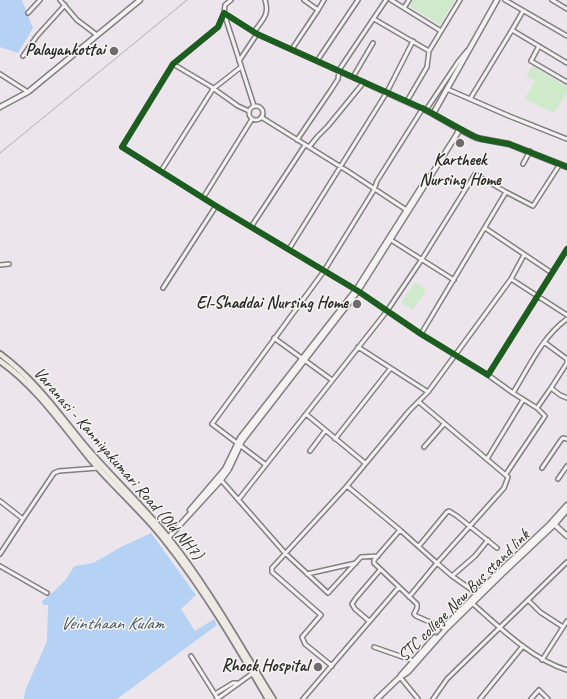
<!DOCTYPE html>
<html>
<head>
<meta charset="utf-8">
<style>
  body { margin:0 }
  canvas { display:block; background:#ece6ec }
</style>
</head>
<body>
<canvas width="567" height="699"></canvas>
<script>
const g = document.querySelector('canvas').getContext('2d');
g.lineJoin = 'round';
function fill(path, color) { g.fillStyle = color; g.fill(path, 'evenodd'); }
function stroke(path, color, width, dash) { g.strokeStyle = color; g.lineWidth = width; g.lineCap = dash ? 'butt' : 'round'; g.setLineDash(dash || []); g.stroke(path); }
function write(font, color, halo, rows, align = 'center') {
  g.font = font + ' Caveat,sans-serif'; g.lineWidth = 3; g.setLineDash([]); g.textBaseline = 'middle'; g.strokeStyle = halo; g.fillStyle = color; for (const [text, x, y, turn = 0] of rows) {
    g.save(); g.translate(x, y); g.rotate((+turn || 0) * Math.PI / 180); g.textAlign = isNaN(turn) ? turn : align; if (halo) g.strokeText(text, 0, 0); g.fillText(text, 0, 0); g.restore();
  }
}
const green = new Path2D(`
  M412 0H455L440 25 409 6Z
  M532 66 567 87V93L554 113 524 99 535 81 526 76Z
  M415 282 426 290 413 310 401 303Z`);
const water = new Path2D(`
  M0 0H22L33 28 18 53 0 47Z
  M151 533 196 595 181 609 195 631 214 619 217 625 117 699H24L25 691 47 641 48 605H43L42 601C56 590 67 581 74 566L93 563 121 547Z`);
const street = new Path2D(`
  M60 0 77 20 97 35
  M231 0 225 5 224 13 254 106
  M391 0 441 31
  M505 0 567 36
  M552 0 567 9
  M404 8 409 0
  M318 10 324 0
  M523 11 512 30 567 63
  M28 13 40 0
  M374 19 429 51 460 0
  M254 32C262 20 270 15 265 0
  M539 46 531 61 567 82
  M292 49 318 10 304 0
  M23 56 37 36 65 5
  M239 61 257 34
  M317 61 358 0
  M173 64 210 86 238 106 249 111
  M0 74 28 92
  M353 77 373 43
  M447 89 509 116 567 139
  M470 99 512 30
  M407 101 427 67 429 51
  M249 113a7 7 0 1 1 14 0a7 7 0 1 1-14 0Z
  M426 110 458 62 467 51
  M433 114 257 34 224 13 218 27 173 64 122 147 216 206 358 291 421 334 488 375 567 249
  M261 117 349 172 408 211
  M297 140 331 90 338 79 339 70 386 0
  M309 147 318 136 328 126 364 82
  M523 164 530 151
  M161 171 213 89 241 67
  M203 198 252 119
  M251 227 305 145
  M485 228 552 273
  M391 240 454 280
  M289 249 387 92 413 41
  M0 265 9 264
  M511 279 524 255
  M163 288 216 206
  M421 334 506 192
  M274 338 332 380
  M544 342 567 359V363L551 388 560 395 567 398
  M358 347 428 392
  M488 375 513 393C529 367 542 337 567 319
  M419 402 508 477 504 488 437 563 400 530 347 486 409 411 428 392 511 279 567 315
  M537 408 551 388
  M306 414 365 463
  M335 439 390 369
  M424 447 444 424
  M310 451 325 431
  M487 459 523 400
  M266 465 212 424 324 271 374 190 377 181 423 108
  M542 468 561 440 563 438 567 439
  M506 474 545 416 537 408 513 393
  M558 479 567 466
  M221 480 285 553 328 593 361 557 378 556
  M239 499 387 311 422 259 475 174 506 192 533 206 560 164
  M0 501 23 519 0 554
  M23 519 54 473 59 471 98 468
  M400 530 374 560V563L417 604V608L414 614 416 616 446 629
  M419 546 447 512 449 511 457 516 497 548
  M0 566 47 593
  M307 574 356 563
  M452 576 475 556 488 540
  M409 597 437 563 452 576 479 595
  M528 600 540 612 563 627
  M472 603C499 627 533 660 567 670
  M369 621 355 609 352 604 356 598 380 570
  M374 647 414 661
  M191 656 218 699
  M542 660 567 621
  M332 666 305 644 302 637 321 615 272 572V568L347 486
  M400 677 418 699
  M215 694 233 683H237
  M217 699 253 673
  M303 699 399 587
  M433 699 447 679 567 562
  M480 699 523 646
  M531 699 539 690 548 699`);
const secondary = new Path2D(`
  M497 0 433 114 459 129 477 138 509 144 567 167
  M0 107 28 92 140 0
  M190 510 225 469 240 438 356 290 427 178
  M554 524 567 536
  M167 539 221 480 229 469 242 441 358 291 457 134 459 129
  M445 626 498 573 549 525 567 505
  M401 675 435 637
  M377 699 400 677 408 672 446 629 503 573 555 524 567 510`);
const primary = new Path2D(`
  M0 354C35 380 57 412 84 445 111 477 143 506 169 539 209 589 239 645 273 699
  M0 361C37 387 63 426 92 461 115 488 142 511 164 539 204 589 236 644 268 699`);
const rail = new Path2D(`
  M0 153 187 0`);
const cycleway = new Path2D(`
  M567 167 509 144 481 139 473 136 426 110 257 34 224 13 218 27 173 64 122 147 216 206 358 291 421 334 488 375 567 249`);
const markers = [
  [114,51,5,"#6f6c6f"],
  [460,143,5,"#6f6c6f"],
  [357,304,5,"#6f6c6f"],
  [318,667,5,"#6f6c6f"]
];
const poiNames = [
  ["Palayankottai",105,51],
  ["Kartheek",460,161,"center"],
  ["Nursing Home",460,181,"center"],
  ["El-Shaddai Nursing Home",348,304],
  ["Rhock Hospital",309,667]
];
const streetNames = [
  ["Varanasi - Kanniyakumari Road (Old NH7)",118,464,49],
  ["STC college New Bus stand link",464,596,-45]
];
const waterNames = [
  ["Veinthaan Kulam",112,624]
];
fill(green, '#cfeacb');
fill(water, '#b5d2f4');
stroke(street, '#827f82', 6);
stroke(secondary, '#827f82', 7);
stroke(primary, '#827f82', 8);
stroke(street, '#f4f3f2', 3);
stroke(secondary, '#f4f3f2', 4);
stroke(primary, '#ede9e3', 4.5);
stroke(rail, '#afaeae', 1);
stroke(cycleway, '#1b5e20', 6);
for (const [x, y, r, color] of markers) { const dot = new Path2D(); dot.arc(x, y, r, 0, 2 * Math.PI); g.fillStyle = color; g.fill(dot); stroke(dot, '#f6f6f2', 1.5); }
write('bold 17px', '#2b2b2b', '#f6f6f2', poiNames, 'right');
write('17px', '#2b2b2b', '#f6f6f2', streetNames);
write('italic 18px', '#48535e', '#f6f6f2', waterNames);
</script>
</body>
</html>
